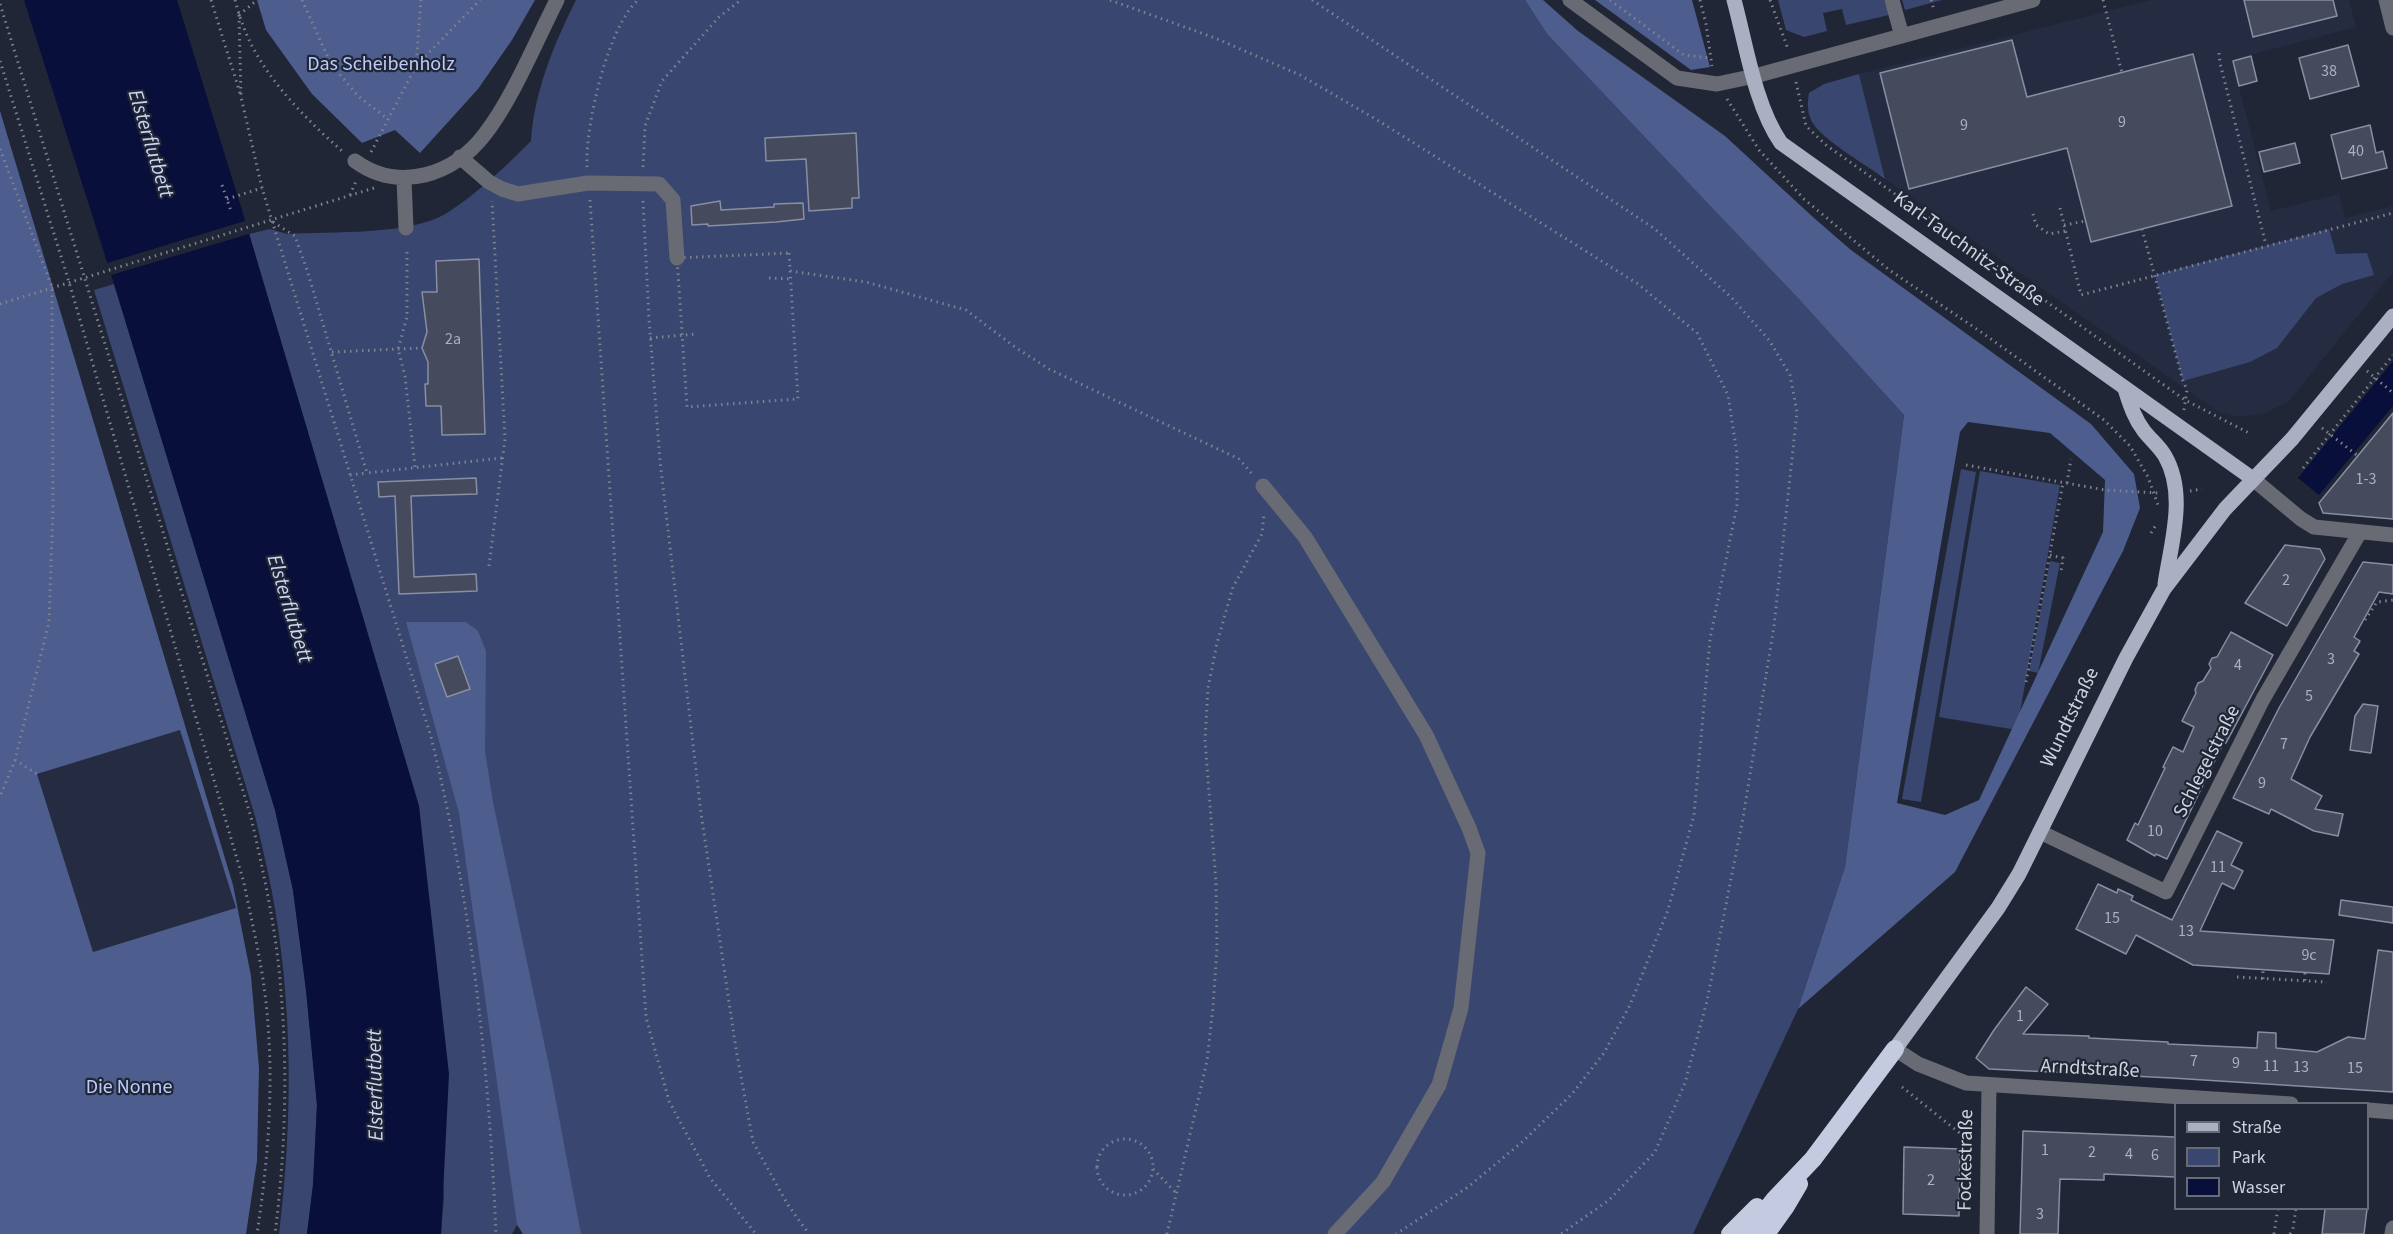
<!DOCTYPE html>
<html>
<head>
<meta charset="utf-8">
<style>
  body { margin:0 }
  #map { position:relative; width:2393px; height:1234px; overflow:hidden; background:#202635; font-family:"Source Sans 3",sans-serif }
  canvas { display:block }
  .legend { position:absolute; left:2174px; top:1102px; width:195px; height:108px; box-sizing:border-box; background:#202635; border:2px solid #666b78; margin:0; padding:8px 10px; list-style:none; font-size:18px; color:#ced2dd }
  .legend li { display:flex; align-items:center; gap:12px; height:30px }
  .legend b { width:30px; border:2px solid #666b78 }
</style>
</head>
<body>
<div id="map">
<canvas width="2393" height="1234"></canvas>
<ul class="legend">
<li><b style="height:8px;background:#aab0c1"></b>Straße</li>
<li><b style="height:16px;background:#39466f"></b>Park</li>
<li><b style="height:16px;background:#080f3a"></b>Wasser</li>
</ul>
</div>
<script>
const g = document.querySelector('canvas').getContext('2d');
g.lineJoin = 'round';
function fill(path, color) { g.fillStyle = color; g.fill(path, 'evenodd'); }
function stroke(path, color, width, dash) { g.strokeStyle = color; g.lineWidth = width; g.lineCap = dash ? 'butt' : 'round'; g.setLineDash(dash || []); g.stroke(path); }
function write(font, color, halo, rows, align = 'center') {
  g.font = font + ' "Source Sans 3",sans-serif'; g.lineWidth = 4.5; g.setLineDash([]); g.textBaseline = 'middle'; g.strokeStyle = halo; g.fillStyle = color; for (const [text, x, y, turn = 0] of rows) {
    g.save(); g.translate(x, y); g.rotate((+turn || 0) * Math.PI / 180); g.textAlign = isNaN(turn) ? turn : align; if (halo) g.strokeText(text, 0, 0); g.fillText(text, 0, 0); g.restore();
  }
}
const built = new Path2D(`
  M2152 0H2349L2356 27 2232 60 2271 211 2339 194 2345 218 2393 206V272L2289 401 2266 413 2241 417 2219 412 1885 179 1859 74Z
  M180 730 236 909 93 953 37 774Z`);
const green = new Path2D(`
  M576 0H1525L1547 34 1805 303 1904 415 1845 867 1798 1009 1693 1234H523L517 1225 512 1234H441L444 1196 419 806 249 234 270 229 287 234C332 231 409 236 447 213 478 193 505 167 531 141 534 92 554 44 576 0Z
  M1778 0H1884L1889 15 1846 25 1842 9 1823 13 1827 31 1804 37 1786 30Z
  M1902 0H1942L1905 10Z
  M1859 74 1885 179C1868 166 1825 141 1814 125 1807 115 1807 104 1809 93L1824 84Z
  M2329 229 2336 254 2367 253 2374 275 2342 284 2316 298 2277 348 2250 362 2183 381 2155 275Z
  M114 284 275 810 293 890 306 990 317 1105 313 1185 307 1234H279C293 1121 293 1004 272 892 267 867 261 841 255 816L94 290Z
  M1961 469 1976 472 1921 802 1902 799Z
  M1980 471 2060 485 2017 730 1939 717Z
  M2050 561 2060 563 2038 673 2029 671Z`);
const forest = new Path2D(`
  M257 0H535L512 40 478 89 420 153 395 130 362 143 312 94 266 30Z
  M1525 0H1543L1578 31 1725 136 1814 218 1851 250 2091 424 2134 474 2140 508 2123 551 1955 872 1798 1009 1845 867 1904 415 1800 300 1547 34ZM1968 422 2050 433 2105 480 2103 532 1979 800 1945 815 1897 803 1960 432Z
  M1595 0H1692L1710 67 1691 70Z
  M0 111 233 885 251 976 259 1068 257 1161 246 1234H0ZM180 730 236 908 93 952 37 774Z
  M406 622H466L478 631 486 651 485 751 493 802 551 1075 581 1234H523L517 1224 459 813Z`);
const water = new Path2D(`
  M24 0H177L245 220 419 806 449 1074 441 1234H307L313 1185 317 1105 306 990 293 890 275 810 114 284Z
  M2393 361V406L2319 495 2298 478Z`);
const pier = new Path2D(`
  M248 220 252 233 108 276 104 264Z`);
const building = new Path2D(`
  M2244 0H2333L2337 16 2253 37Z
  M2012 40 2027 97 2193 54 2232 206 2091 242 2067 148 1909 189 1880 73Z
  M2348 45 2359 86 2310 99 2299 58Z
  M2251 56 2257 81 2239 86 2233 61Z
  M2370 125 2376 153 2383 151 2387 168 2342 179 2331 135Z
  M856 133 859 198H852V208L809 211 806 159 766 161 765 138Z
  M2295 143 2300 163 2264 172 2259 152Z
  M720 201 721 210 774 207V204L803 203 804 219 776 222 708 226V224L692 225 691 206Z
  M479 259 485 434 442 435 441 406H426L425 384H428V362L422 348 427 332 422 292H437L436 261Z
  M2393 413V519L2323 513 2319 503Z
  M476 478 477 494 411 496 414 577 476 574 477 591 399 594 395 496 379 497 378 482Z
  M2285 545 2320 549 2325 559 2287 626 2245 603Z
  M2363 562 2393 565V594L2379 592 2354 637 2360 641 2354 651 2359 654 2310 737 2291 779 2322 796 2315 809 2343 814 2338 836 2314 831 2271 809 2269 814 2233 798 2279 708Z
  M2231 632 2273 655 2226 743 2224 742 2167 859 2156 854 2155 856 2127 840 2135 823 2138 825 2165 768 2163 767 2173 747 2183 752 2194 727 2182 721 2196 693 2195 690 2198 683 2203 681 2211 668 2209 664 2212 658 2217 657Z
  M458 656 470 689 447 697 435 664Z
  M2363 704 2378 706 2371 753 2350 750 2355 716Z
  M2217 831 2242 843 2231 865 2243 871 2234 889 2222 883 2200 931 2334 940 2329 974 2193 965 2136 935 2126 954 2076 929 2098 884 2117 893 2118 889 2133 896 2131 900 2172 920Z
  M2341 900 2393 907V923L2339 915Z
  M2378 950 2393 952V1092L2172 1078 1989 1069 1976 1058 1994 1030 2026 987 2048 1004 2023 1034 2089 1036V1038L2168 1042V1044L2257 1048 2258 1032 2276 1033V1048L2317 1052 2348 1037 2365 1039Z
  M2023 1131 2175 1137V1177L2104 1174V1180L2060 1179 2058 1234H2020Z
  M1904 1147 1960 1149 1959 1216 1903 1214Z
  M2325 1209H2367L2364 1234H2322Z`);
const path = new Path2D(`
  M211 0 240 93
  M235 0C239 15 244 30 251 44 272 85 308 121 342 151
  M302 0 331 64 358 96 388 119
  M1110 0 1215 38 1300 75 1374 118 1638 284 1697 333 1728 395 1737 454V505L1710 639 1694 815 1668 910 1630 1005 1604 1053 1572 1094 1521 1143 1468 1187 1396 1234
  M1312 0 1655 229 1731 297 1769 340 1790 375 1797 412 1774 626 1743 818 1707 1001 1685 1083 1655 1152 1609 1200 1561 1234
  M1610 0 1684 55 1710 58
  M1700 0 1706 24 1712 66
  M1770 0 1788 49
  M1931 0 1934 10
  M2103 0 2122 73
  M0 4 251 817C264 875 277 933 281 992 288 1073 285 1154 275 1234
  M239 15 241 97 262 188 431 737C471 899 489 1067 496 1234
  M239 15 257 0
  M2219 53 2220 63 2266 245
  M0 61 69 282 244 883C250 913 257 943 262 973 276 1060 270 1148 257 1234
  M417 65 480 0
  M1796 82 1806 126 1826 145 2185 400 2249 433
  M1727 99 1759 150 1804 199 1888 269 1984 334 2104 420 2130 446 2148 477 2159 508
  M0 149 52 287 53 509 49 622 15 760 0 797
  M371 152 416 66 421 0
  M587 167C585 126 608 26 638 0
  M643 167 645 126 662 81 719 17 741 0
  M222 185 231 211
  M350 195 357 179
  M227 199 262 188
  M590 200 646 1017 669 1101 710 1178 756 1234
  M643 201 649 319 660 461 701 813 736 1049 753 1142 788 1205 809 1234
  M2060 208 2081 295 2393 213
  M2033 214 2036 225 2049 234 2065 231
  M273 222 295 236 307 270 367 473 502 458
  M2064 225 2086 221
  M2142 229 2183 381 2187 390 2184 410
  M407 252V317L398 349 405 376 415 467
  M789 253 798 399 687 407 677 258Z
  M790 271 866 282 966 310 1015 347 1049 369 1239 459 1253 475
  M769 278 791 279
  M0 304 374 188
  M650 338 696 334
  M332 352 422 348
  M2367 371 2393 393
  M2322 428 2358 456
  M1966 465 2105 490 2159 493
  M2303 468 2393 355
  M350 475 367 473
  M2067 483 2071 459
  M2190 491 2202 489
  M2151 533 2157 523
  M2050 555 2063 558 2061 572
  M489 566 505 439 492 201
  M2365 620 2377 602 2393 600
  M2026 682 2063 483
  M15 760 37 774
  M2305 973V981
  M2237 977 2327 982
  M2263 979V970
  M1902 1087 1972 1143
  M1097 1167a28 28 0 1 1 56 0a28 28 0 1 1-56 0Z
  M1153 1169 1177 1194
  M1167 1234 1207 1061 1213 1007 1217 948 1216 883 1205 740 1208 688 1217 643 1233 587 1262 534 1264 514
  M2274 1234 2278 1208
  M2290 1234 2293 1228 2296 1208`);
const minor = new Path2D(`
  M1570 0 1677 78 1717 84 1755 76 2033 0
  M1892 0 1902 36
  M2386 0 2393 28
  M460 157 489 182 502 189 518 194 588 183 659 184 673 200 677 258
  M355 161C399 193 454 175 485 134 513 98 536 41 557 0
  M404 179 406 228
  M2253 479 2301 519 2314 527 2393 535
  M1263 486 1305 537 1426 735 1469 828 1478 853 1461 1008 1439 1085 1383 1182 1335 1234
  M2040 832 2166 892 2263 699 2360 532
  M1895 1049 1918 1064 1966 1083 2291 1104
  M2368 1110 2393 1112
  M1987 1234 1989 1086
  M2392 1234 2393 1228`);
const major = new Path2D(`
  M1734 0C1746 44 1755 106 1781 143L2253 479
  M2125 389C2130 404 2134 418 2144 431 2151 440 2159 446 2165 456 2187 494 2171 543 2165 584
  M1895 1049 1998 908 2019 874 2126 658 2164 589 2225 509 2292 439 2393 316`);
const highway = new Path2D(`
  M1730 1234 1757 1207
  M1747 1234 1774 1200 1813 1159 1895 1049
  M1766 1234 1786 1206 1799 1184`);
const numberNames = [
  ["38",2329,72],
  ["9",2122,123],
  ["9",1964,126],
  ["40",2356,152],
  ["2a",453,340],
  ["1-3",2366,480],
  ["2",2286,581],
  ["3",2331,660],
  ["4",2238,666],
  ["5",2309,697],
  ["7",2284,745],
  ["9",2262,784],
  ["10",2155,832],
  ["11",2218,868],
  ["15",2112,919],
  ["13",2186,932],
  ["9c",2309,956],
  ["1",2020,1017],
  ["7",2194,1062],
  ["9",2236,1064],
  ["11",2271,1067],
  ["13",2301,1068],
  ["15",2355,1069],
  ["1",2045,1151],
  ["2",2092,1153],
  ["4",2129,1155],
  ["6",2155,1156],
  ["2",1931,1181],
  ["3",2040,1215]
];
const parkNames = [
  ["Das Scheibenholz",381,66],
  ["Die Nonne",129,1089]
];
const streetNames = [
  ["Karl-Tauchnitz-Straße",1968,250,36],
  ["Wundtstraße",2071,718,-64],
  ["Schlegelstraße",2208,762,-63],
  ["Arndtstraße",2090,1070,3],
  ["Fockestraße",1967,1160,-89]
];
const waterNames = [
  ["Elsterflutbett",149,144,73],
  ["Elsterflutbett",288,609,73],
  ["Elsterflutbett",377,1085,-91]
];
fill(built, '#252c42');
fill(green, '#39466f');
fill(forest, '#4d5d8e');
fill(water, '#080f3a');
fill(pier, '#202635');
fill(building, '#454b5d');
stroke(building, '#888fa3', 1.5);
stroke(path, '#7e8390', 3, [1.5, 4.5]);
stroke(minor, '#686b73', 15);
stroke(major, '#aab0c1', 15);
stroke(highway, '#c4cbe0', 18);
write('16px', '#acb0bd', null, numberNames);
write('20px', '#bcccfa', '#202635', parkNames);
write('20px', '#ced2dd', '#202635', streetNames);
write('italic 21px', '#cbd6f5', '#202635', waterNames);
</script>
</body>
</html>
